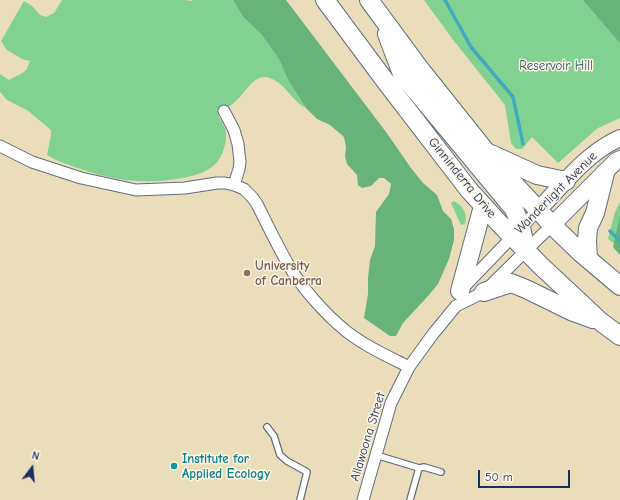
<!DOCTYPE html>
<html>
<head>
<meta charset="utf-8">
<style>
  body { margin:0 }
  #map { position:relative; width:620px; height:500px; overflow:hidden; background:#e9deb9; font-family:"Comic Neue",sans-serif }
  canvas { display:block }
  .north { position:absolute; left:12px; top:448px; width:40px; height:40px; -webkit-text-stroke:3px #fcf5e5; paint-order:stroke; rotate:16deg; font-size:11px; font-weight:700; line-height:16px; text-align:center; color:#1b2f5e }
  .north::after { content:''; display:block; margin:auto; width:14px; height:18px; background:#1b2f5e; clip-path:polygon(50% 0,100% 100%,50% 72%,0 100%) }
  .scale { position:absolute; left:478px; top:470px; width:92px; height:18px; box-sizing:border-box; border:2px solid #1b2f5e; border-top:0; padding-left:5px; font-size:12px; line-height:14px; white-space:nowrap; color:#1b2f5e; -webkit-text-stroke:3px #fcf5e5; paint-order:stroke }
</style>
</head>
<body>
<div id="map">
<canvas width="620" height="500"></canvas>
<div class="north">N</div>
<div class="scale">50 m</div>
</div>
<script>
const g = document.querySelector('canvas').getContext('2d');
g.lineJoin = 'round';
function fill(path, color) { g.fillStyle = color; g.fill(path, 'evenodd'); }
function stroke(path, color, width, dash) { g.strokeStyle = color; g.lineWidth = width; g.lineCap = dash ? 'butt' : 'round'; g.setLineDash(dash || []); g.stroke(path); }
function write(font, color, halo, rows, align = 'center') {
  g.font = font + ' "Comic Neue",sans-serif'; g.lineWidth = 3; g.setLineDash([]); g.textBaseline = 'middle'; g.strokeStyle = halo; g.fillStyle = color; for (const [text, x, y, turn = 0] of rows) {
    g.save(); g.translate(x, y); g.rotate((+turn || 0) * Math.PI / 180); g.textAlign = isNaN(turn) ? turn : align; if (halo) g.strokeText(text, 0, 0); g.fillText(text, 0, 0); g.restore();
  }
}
const green = new Path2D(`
  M62 0H186L190 1 194 0H233L243 17 261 34 279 59 288 80 306 108C295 103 289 91 279 83 258 68 252 84 239 98 233 104 225 110 218 115 220 120 224 124 225 129 228 137 224 151 220 158 212 171 197 175 183 178 139 186 107 179 66 164 60 162 53 158 47 155L51 135V130L27 110 7 100 0 92V74L9 80C13 78 15 76 19 75 27 71 27 69 30 61L22 59 7 50 1 41 24 1 32 6 40 15 46 17 54 13Z
  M424 0H620V118L598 128 558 163 532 137 522 149H516L511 143 505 105 454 41Z
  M454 201C463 206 468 214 465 224L461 225 451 203Z
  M620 202V248L608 239 615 212Z`);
const forest = new Path2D(`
  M233 0H286L386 132 411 168 423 183 437 195 443 211 451 219 454 229V240L449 259 438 284 428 296 403 323 396 336H390L364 318 368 294V278L370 260 375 246 376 212 389 194 391 184 384 178H379L371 186 362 188 358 185 357 175 347 164 345 156 346 147 344 137 330 125 317 119 306 108 288 80 279 59 261 34 243 17Z
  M583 0H620V43Z
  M620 216V255L613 247Z`);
const stream = new Path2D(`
  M445 0 471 47 513 97 523 144
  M610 231 620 241`);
const lane = new Path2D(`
  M267 427 274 436 280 455 287 461 307 472 300 500
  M376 455 419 468 424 467 441 472
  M410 500 419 468`);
const street = new Path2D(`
  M224 111 234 130 238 144 240 162 239 169 234 185
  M0 146 32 162 81 178 136 190 185 188 217 183H225L234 185 244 189 252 197 257 204C267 224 277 245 288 264 301 287 325 314 346 331 365 346 387 356 409 367
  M464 287 538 210
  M363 500 391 403 409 367 433 334 456 306 484 292 552 225`);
const secondary = new Path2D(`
  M538 210C564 184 586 153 620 138
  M552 225 616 161 620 159`);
const primary = new Path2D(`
  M325 0 386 82 469 190 499 223 540 265 601 322 620 336
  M369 0 420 69 495 163 552 225 581 253 620 286
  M387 34 402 74 514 209 521 227 526 251
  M491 154 537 175 566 181
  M588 259 587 241 588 228 595 213 605 173
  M460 291 483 206
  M484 292 511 283 526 289 571 311 593 319`);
const markers = [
  [247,273,4,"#8d6e63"],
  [174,466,4,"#0f9aa8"]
];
const parkNames = [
  ["Reservoir Hill",556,66]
];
const streetNames = [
  ["Ginninderra Drive",462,178,51],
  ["Wanderlight Avenue",556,193,-45],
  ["Allawoona Street",368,437,-73]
];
const educationNames = [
  ["University",255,266],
  ["of Canberra",255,281]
];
const cultureNames = [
  ["Institute for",182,459],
  ["Applied Ecology",182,474]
];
fill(green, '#81d191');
fill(forest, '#68b37b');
stroke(stream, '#40abbf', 3.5);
stroke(lane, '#636c7e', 8);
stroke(street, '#636c7e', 13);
stroke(secondary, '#636c7e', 18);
stroke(primary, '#636c7e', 20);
stroke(lane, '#fff', 5.5);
stroke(street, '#fff', 11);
stroke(secondary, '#fff', 16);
stroke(primary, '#fff', 18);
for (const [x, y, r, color] of markers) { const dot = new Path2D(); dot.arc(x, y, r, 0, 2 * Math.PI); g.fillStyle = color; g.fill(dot); stroke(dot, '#fcf5e5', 1.5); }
write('13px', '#34586b', '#fcf5e5', parkNames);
write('13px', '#1b2f5e', '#fcf5e5', streetNames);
write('bold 13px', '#785e54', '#fcf5e5', educationNames, 'left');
write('bold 13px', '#0d838f', '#fcf5e5', cultureNames, 'left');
</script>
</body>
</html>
